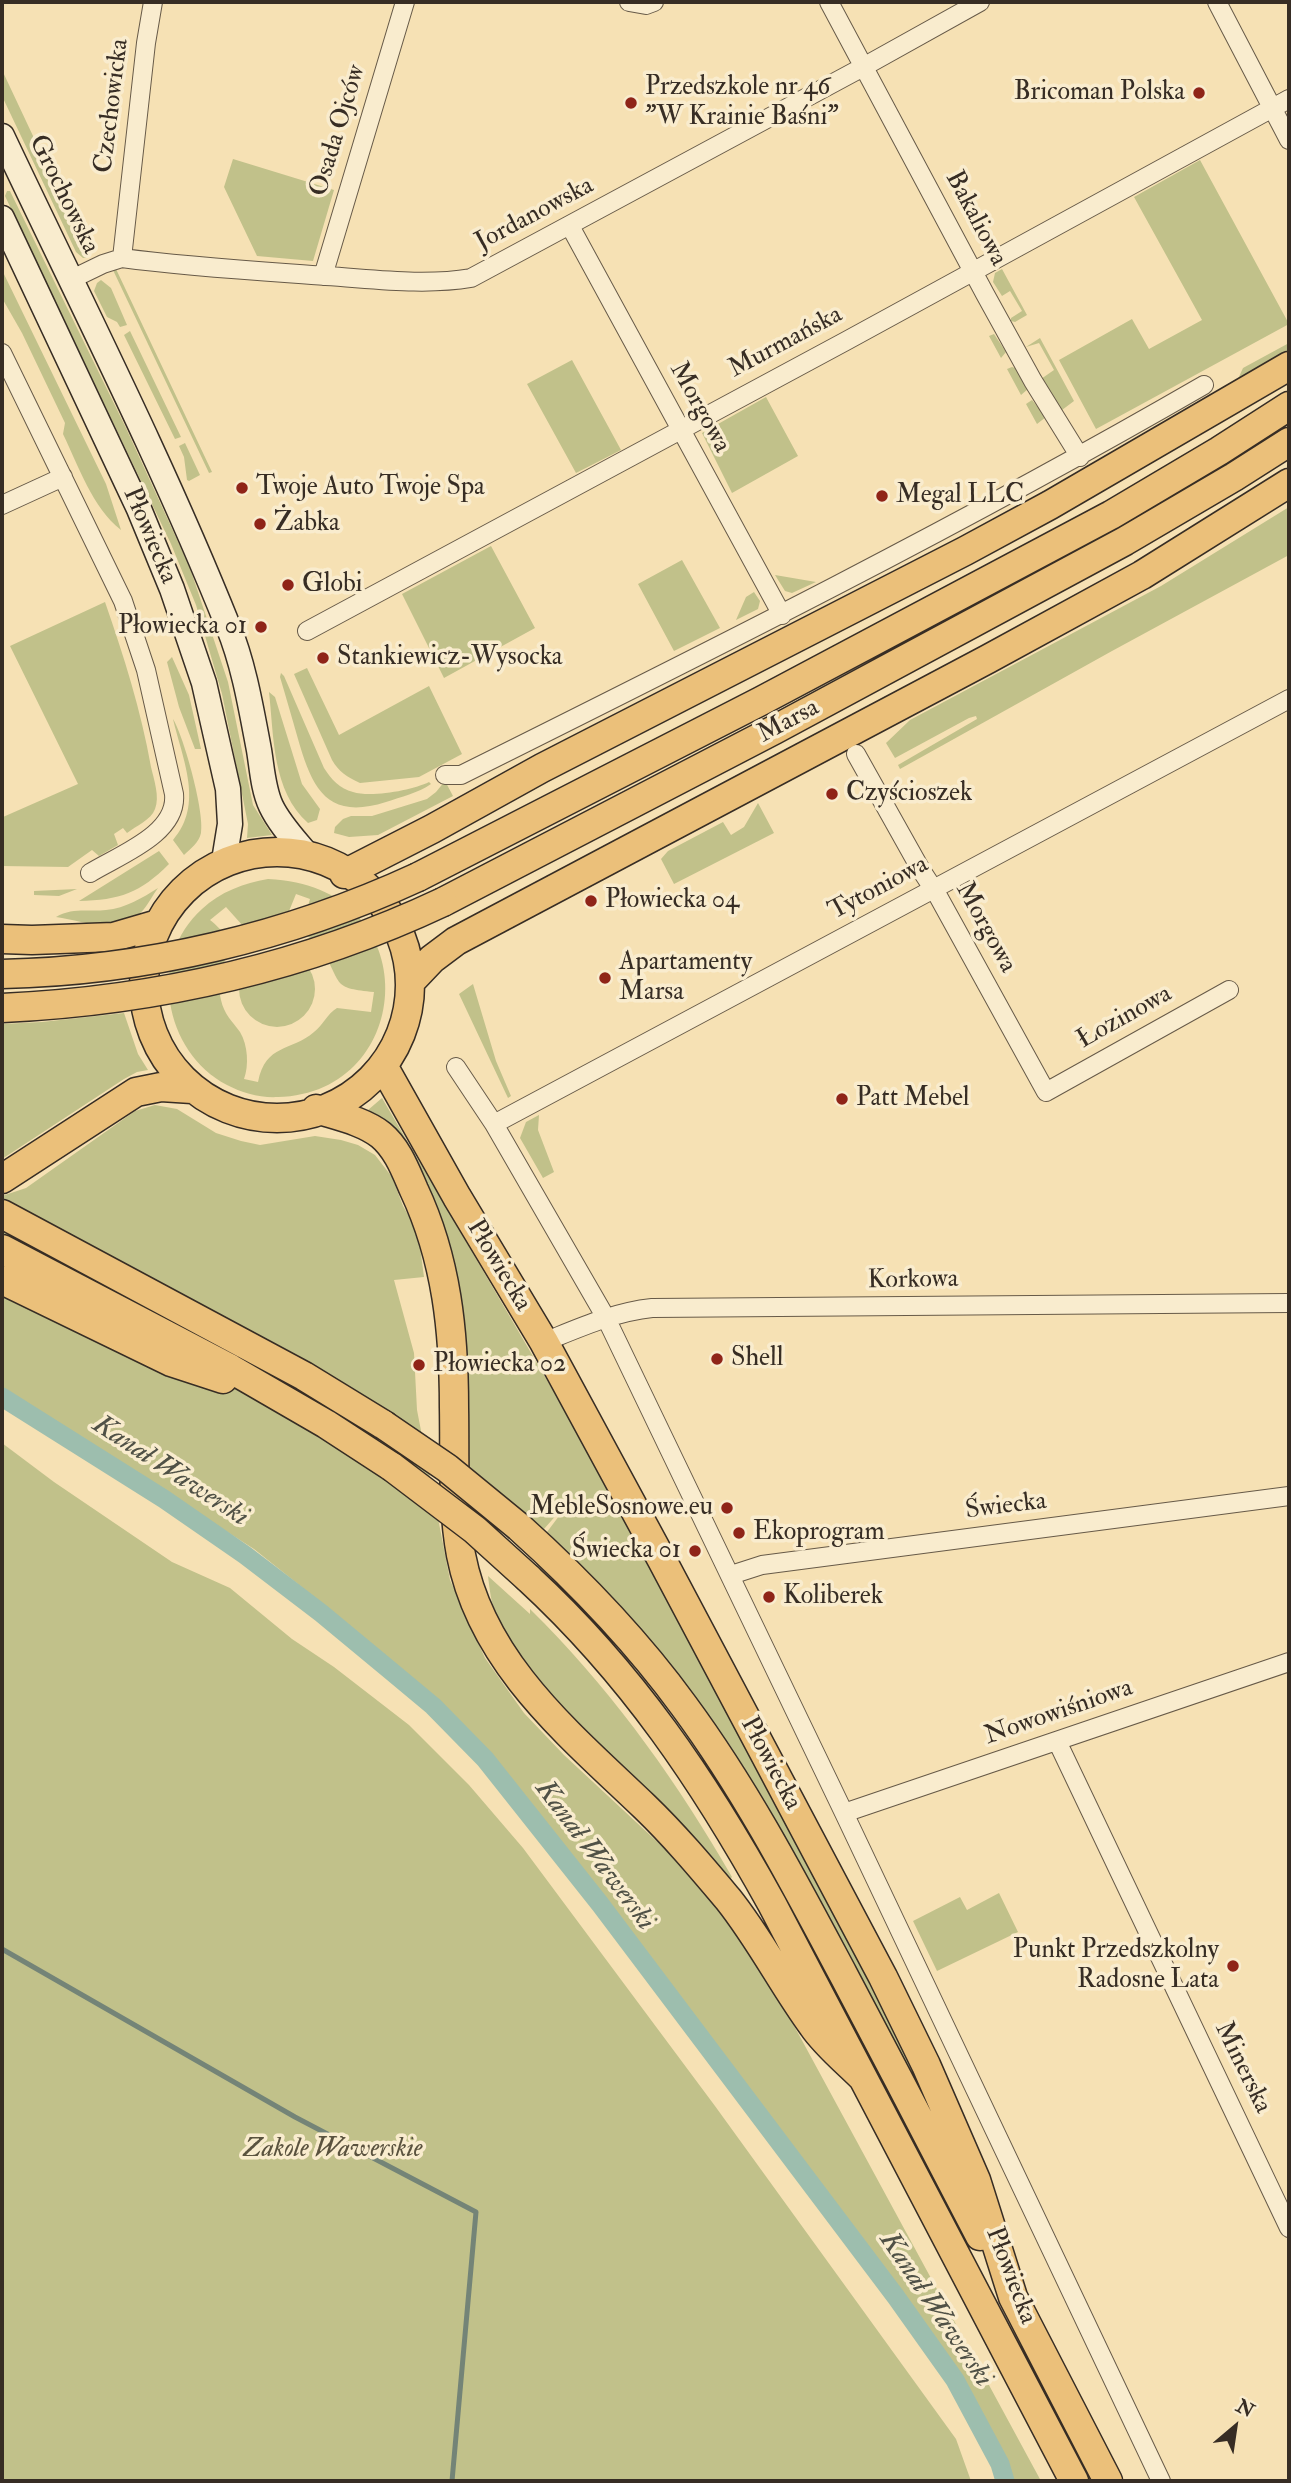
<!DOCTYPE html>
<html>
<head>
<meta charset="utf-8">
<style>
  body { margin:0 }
  #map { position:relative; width:1291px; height:2483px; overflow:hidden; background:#f6e1b4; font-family:"IM FELL Double Pica",serif }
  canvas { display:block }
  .frame { position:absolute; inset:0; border:4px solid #372d24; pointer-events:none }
  .north { position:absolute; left:1200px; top:2392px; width:70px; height:70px; -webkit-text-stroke:5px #f9ecce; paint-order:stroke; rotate:29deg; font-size:19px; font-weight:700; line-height:28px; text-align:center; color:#372d24 }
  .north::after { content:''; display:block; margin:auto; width:24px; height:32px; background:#372d24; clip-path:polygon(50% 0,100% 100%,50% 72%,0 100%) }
</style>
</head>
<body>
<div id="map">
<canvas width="1291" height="2483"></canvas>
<div class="frame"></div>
<div class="north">N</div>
</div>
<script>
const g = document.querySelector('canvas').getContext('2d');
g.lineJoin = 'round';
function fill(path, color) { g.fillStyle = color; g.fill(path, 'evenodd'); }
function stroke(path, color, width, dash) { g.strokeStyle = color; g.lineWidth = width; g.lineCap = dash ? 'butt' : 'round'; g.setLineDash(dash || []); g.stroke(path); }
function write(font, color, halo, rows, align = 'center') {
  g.font = font + ' "IM FELL Double Pica",serif'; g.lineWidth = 7; g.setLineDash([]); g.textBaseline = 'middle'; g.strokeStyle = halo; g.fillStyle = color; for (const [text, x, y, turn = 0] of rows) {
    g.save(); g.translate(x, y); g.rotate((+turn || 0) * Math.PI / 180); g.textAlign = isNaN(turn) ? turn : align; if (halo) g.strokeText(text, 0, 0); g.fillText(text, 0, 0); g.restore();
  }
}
const green = new Path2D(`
  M2 70 89 255 88 258H83L76 252 2 96Z
  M233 159 334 190 313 261 257 256 224 187Z
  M1200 160 1289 324 1096 429 1059 360 1132 319 1149 349 1202 320 1134 197Z
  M7 191H10L126 428 190 568 228 682 253 805 272 835 247 838 248 824 222 694 196 605 171 544 5 196Z
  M116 269 212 472 209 473 113 270Z
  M1002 269 1027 315 1015 322 1011 321V318L1022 311 1010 291 1002 296 993 282 995 273Z
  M2 270 106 484 121 530C92 507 79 467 63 434L65 423 22 333 2 298Z
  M101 280 111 288 127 325 120 327 117 322 107 317 94 291 97 283Z
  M130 331 181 437 175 439 124 335Z
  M994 334 1006 352 1001 358 989 336Z
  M1040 338 1074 401 1062 410 1041 379 1054 370 1039 343 1026 347Z
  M1289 343V351L1240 381 1238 379 1243 368Z
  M572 360 621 450 576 473 527 384Z
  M1012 367 1015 368 1028 389 1021 395 1007 369Z
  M766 397 798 456 732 493 702 433Z
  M1032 400 1046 417 1037 424 1026 404Z
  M185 443 200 475 189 481 187 480 184 457 179 446Z
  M1289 507V555L1112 651 900 769 898 765 977 719 976 716 969 718 895 758 886 743 910 720 1161 586Z
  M491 546 535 628 444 678 402 594Z
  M682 560 720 628 674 651 638 584Z
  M775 575 816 582 792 593 785 591Z
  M754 592 760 601 758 609 736 620 746 597Z
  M105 602C124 657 141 710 151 767 154 780 160 797 155 809 151 820 136 826 127 833L123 828 114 834 118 845 99 856 92 850 68 867 2 866 3 817 78 784 10 646Z
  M172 657 189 695 201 749H195L179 707 167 662Z
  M307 668 339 735 429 686 462 754 419 777 360 783C347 777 339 772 332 760L294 674Z
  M281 673 284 676 324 768C331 779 340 789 353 792 371 798 413 790 429 782L431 784C418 793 401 797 386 802 327 821 312 788 298 739 292 718 286 697 280 677Z
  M269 692 275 697 302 784 320 809 317 820 308 823C272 791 274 737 269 692Z
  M173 719C184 737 205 813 201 833 199 843 190 849 184 855L173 840C204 804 183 761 173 719Z
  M445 781 453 796 378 835 349 837 334 833 335 827 343 819 351 816H372L427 799 436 792Z
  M758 803 774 833 674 884 661 859 668 851 723 822 731 835 744 827Z
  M159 851 169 864C140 893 120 900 79 901Z
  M268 879C429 885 417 1094 278 1097 260 1098 242 1093 227 1085 164 1052 147 958 202 909 220 892 244 883 268 879ZM296 894 310 899 305 916V934C312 940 321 946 325 955 342 986 334 988 374 992L371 1012 337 1008C327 1014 323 1025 314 1032 291 1052 266 1043 258 1082L244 1079C249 1066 248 1045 240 1032 232 1021 224 1014 221 1000 215 976 232 957 224 936 222 930 215 924 210 920L226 907 243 926 285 921Z
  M158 888C152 896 146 909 138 915 116 934 82 921 56 917 73 907 88 912 106 910 126 908 142 898 158 888Z
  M77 889 59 896 34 895V891Z
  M239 989a38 38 0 1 1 76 0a38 38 0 1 1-76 0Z
  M473 984 496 1061 511 1096 508 1098 459 994Z
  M124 1013 138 1054 148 1070 137 1072 124 1079 2 1159V1024L42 1022Z
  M382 1098 589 1452 882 2002 938 2124 700 1703 642 1630 547 1532 562 1512H559L544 1529 466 1464V1381L387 1122 368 1110Z
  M155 1105 177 1109 216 1133 241 1141 260 1145 315 1136 341 1140 358 1145 375 1155 392 1177 403 1206 418 1232 424 1277 394 1280 414 1353 417 1410 450 1580 485 1658 524 1713 564 1755 665 1849 734 1928 779 1998 1041 2481H1009C992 2423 952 2367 918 2317L555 1840 466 1731 313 1596 254 1549 2 1388V1196L26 1188 135 1111Z
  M539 1115 538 1130 554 1172 543 1178 520 1138 526 1122Z
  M2 1443 54 1482 172 1562 230 1588 292 1639 334 1667 409 1725 469 1785 523 1848 715 2106 956 2439 971 2481H2Z
  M488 1576 530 1614V1609L544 1623C619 1700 679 1785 732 1877L730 1879C673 1809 598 1754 541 1684 521 1660 501 1632 492 1602 490 1594 489 1584 488 1576Z
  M999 1893 1018 1932 937 1971 913 1921 960 1897 967 1910Z`);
const stream = new Path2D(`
  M2 1949 295 2117 476 2212 452 2481`);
const canal = new Path2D(`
  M2 1397 164 1499 245 1555 321 1613 391 1671 433 1706 485 1759 600 1904 896 2297 955 2380 1000 2464 1005 2481`);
const street = new Path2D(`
  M629 2 646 5 654 2
  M829 2 985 294 1033 381 1080 457
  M1217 2 1289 140
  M570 226 782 615
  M122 258 146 43 153 2
  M323 276 405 2
  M70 280 103 264 122 258C190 267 258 271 326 276 374 279 424 286 471 278L865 66 980 2
  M2 353 123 601 146 670 174 794C178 834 119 855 90 873
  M2 505 63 477
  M307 631 846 341 1289 99
  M856 754 921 870 938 896 1046 1092 1229 990
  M445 775H461C712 650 962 525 1204 385
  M456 1067 494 1124 606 1318 844 1813 1161 2481
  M494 1124 1289 699
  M544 1342C579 1328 614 1312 652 1308L1289 1303
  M731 1575 762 1565 1289 1496
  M1057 1741 1289 2228
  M844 1813 1289 1662`);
const secondary = new Path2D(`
  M2 136C79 299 161 459 228 626 244 665 251 708 259 750 262 768 263 789 271 806 280 825 296 841 309 857
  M2 218 139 509 172 589 204 683 228 789 230 824 224 861`);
const primary = new Path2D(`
  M144 985a133 133 0 1 1 266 0a133 133 0 1 1-266 0Z
  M344 874 432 829 542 768 965 551 1050 505 1289 366
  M418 877 761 701 1111 515 1219 451 1289 406
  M443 902 774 730 1125 541 1234 477 1289 442
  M2 939 32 940 114 937 155 925
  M413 979 432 959 456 941 988 659 1142 575 1289 483
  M385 1069 457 1197 544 1342 662 1560 883 1977 926 2065 976 2180 1013 2297 1108 2481
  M316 1109C338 1116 363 1121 381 1135 398 1149 406 1172 414 1190 447 1260 454 1333 454 1408 455 1457 452 1507 461 1555 482 1664 570 1735 645 1807 675 1836 701 1867 728 1899 760 1939 783 1985 813 2026 826 2045 846 2061 862 2077
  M2 1179 136 1092 161 1087 192 1089
  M2 1214 304 1376 384 1425
  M2 1249 231 1369 326 1424 392 1467
  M2 1280 171 1362 223 1379
  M519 1527C579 1581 636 1640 684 1706 746 1790 794 1882 843 1974 889 2061 935 2149 980 2236
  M528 1578C632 1674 704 1781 772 1904L1074 2481`);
const primaryBridge = new Path2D(`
  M2 974C145 971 288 937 418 877
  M2 1008C154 1001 305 967 443 902
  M384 1425 447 1468 519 1527
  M392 1467 475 1530 528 1578`);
const markers = [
  [1199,93,7,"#8f2418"],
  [631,103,7,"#8f2418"],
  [242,488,7,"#8f2418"],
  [882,496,7,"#8f2418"],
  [260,524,7,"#8f2418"],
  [288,585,7,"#8f2418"],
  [261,627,7,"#8f2418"],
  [323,658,7,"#8f2418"],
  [832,794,7,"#8f2418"],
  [591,901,7,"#8f2418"],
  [605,978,7,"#8f2418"],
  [842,1099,7,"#8f2418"],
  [717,1359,7,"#8f2418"],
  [419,1365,7,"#8f2418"],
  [727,1508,7,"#8f2418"],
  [739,1533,7,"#8f2418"],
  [695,1551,7,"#8f2418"],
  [769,1597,7,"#8f2418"],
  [1233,1966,7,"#8f2418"]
];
const poiNames = [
  ["Przedszkole nr 46",645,88],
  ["\"W Krainie Baśni\"",645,118],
  ["Bricoman Polska",1185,93,"right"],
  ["Twoje Auto Twoje Spa",256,488],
  ["Megal LLC",896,496],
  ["Żabka",274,524],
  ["Globi",302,585],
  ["Płowiecka 01",247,627,"right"],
  ["Stankiewicz-Wysocka",337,658],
  ["Czyścioszek",846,794],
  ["Płowiecka 04",605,901],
  ["Apartamenty",619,963],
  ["Marsa",619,993],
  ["Patt Mebel",856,1099],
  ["Shell",731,1359],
  ["Płowiecka 02",433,1365],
  ["MebleSosnowe.eu",713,1508,"right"],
  ["Ekoprogram",753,1533],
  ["Świecka 01",681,1551,"right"],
  ["Koliberek",783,1597],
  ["Punkt Przedszkolny",1219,1951,"right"],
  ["Radosne Lata",1219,1981,"right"]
];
const streetNames = [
  ["Czechowicka",113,106,-83],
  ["Osada Ojców",339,131,-73],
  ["Grochowska",63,195,64],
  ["Jordanowska",535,215,-28],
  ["Bakaliowa",975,219,62],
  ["Murmańska",786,343,-28],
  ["Morgowa",699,408,61],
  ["Płowiecka",149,536,67],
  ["Marsa",789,722,-28],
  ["Tytoniowa",879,889,-28],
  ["Morgowa",985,928,61],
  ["Łozinowa",1125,1018,-29],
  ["Płowiecka",498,1266,59],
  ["Korkowa",913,1281,-1],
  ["Świecka",1006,1507,-7],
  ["Nowowiśniowa",1059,1713,-19],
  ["Płowiecka",770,1764,62],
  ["Minerska",1242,2068,64],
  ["Płowiecka",1010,2276,69]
];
const parkNames = [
  ["Zakole Wawerskie",333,2150]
];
const waterNames = [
  ["Kanał Wawerski",170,1472,33],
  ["Kanał Wawerski",594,1856,53],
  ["Kanał Wawerski",935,2310,56]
];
fill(green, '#c1c18a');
stroke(stream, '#748477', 5);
stroke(canal, '#9dbeae', 19);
stroke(street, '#675a48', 20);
stroke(secondary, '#372d24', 27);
stroke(primary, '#372d24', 31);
stroke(street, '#f9ecce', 18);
stroke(secondary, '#f9ecce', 24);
stroke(primary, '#ebc07a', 28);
stroke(primaryBridge, '#372d24', 31, []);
stroke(primaryBridge, '#ebc07a', 28);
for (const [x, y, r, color] of markers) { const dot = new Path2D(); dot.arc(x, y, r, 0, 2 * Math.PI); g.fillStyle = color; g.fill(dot); stroke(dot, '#f9ecce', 2.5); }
write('26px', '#372d24', '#f9ecce', poiNames, 'left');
write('26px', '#372d24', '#f9ecce', streetNames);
write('italic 26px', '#5a523e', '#f9ecce', parkNames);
write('italic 28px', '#505146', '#f9ecce', waterNames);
</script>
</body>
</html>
